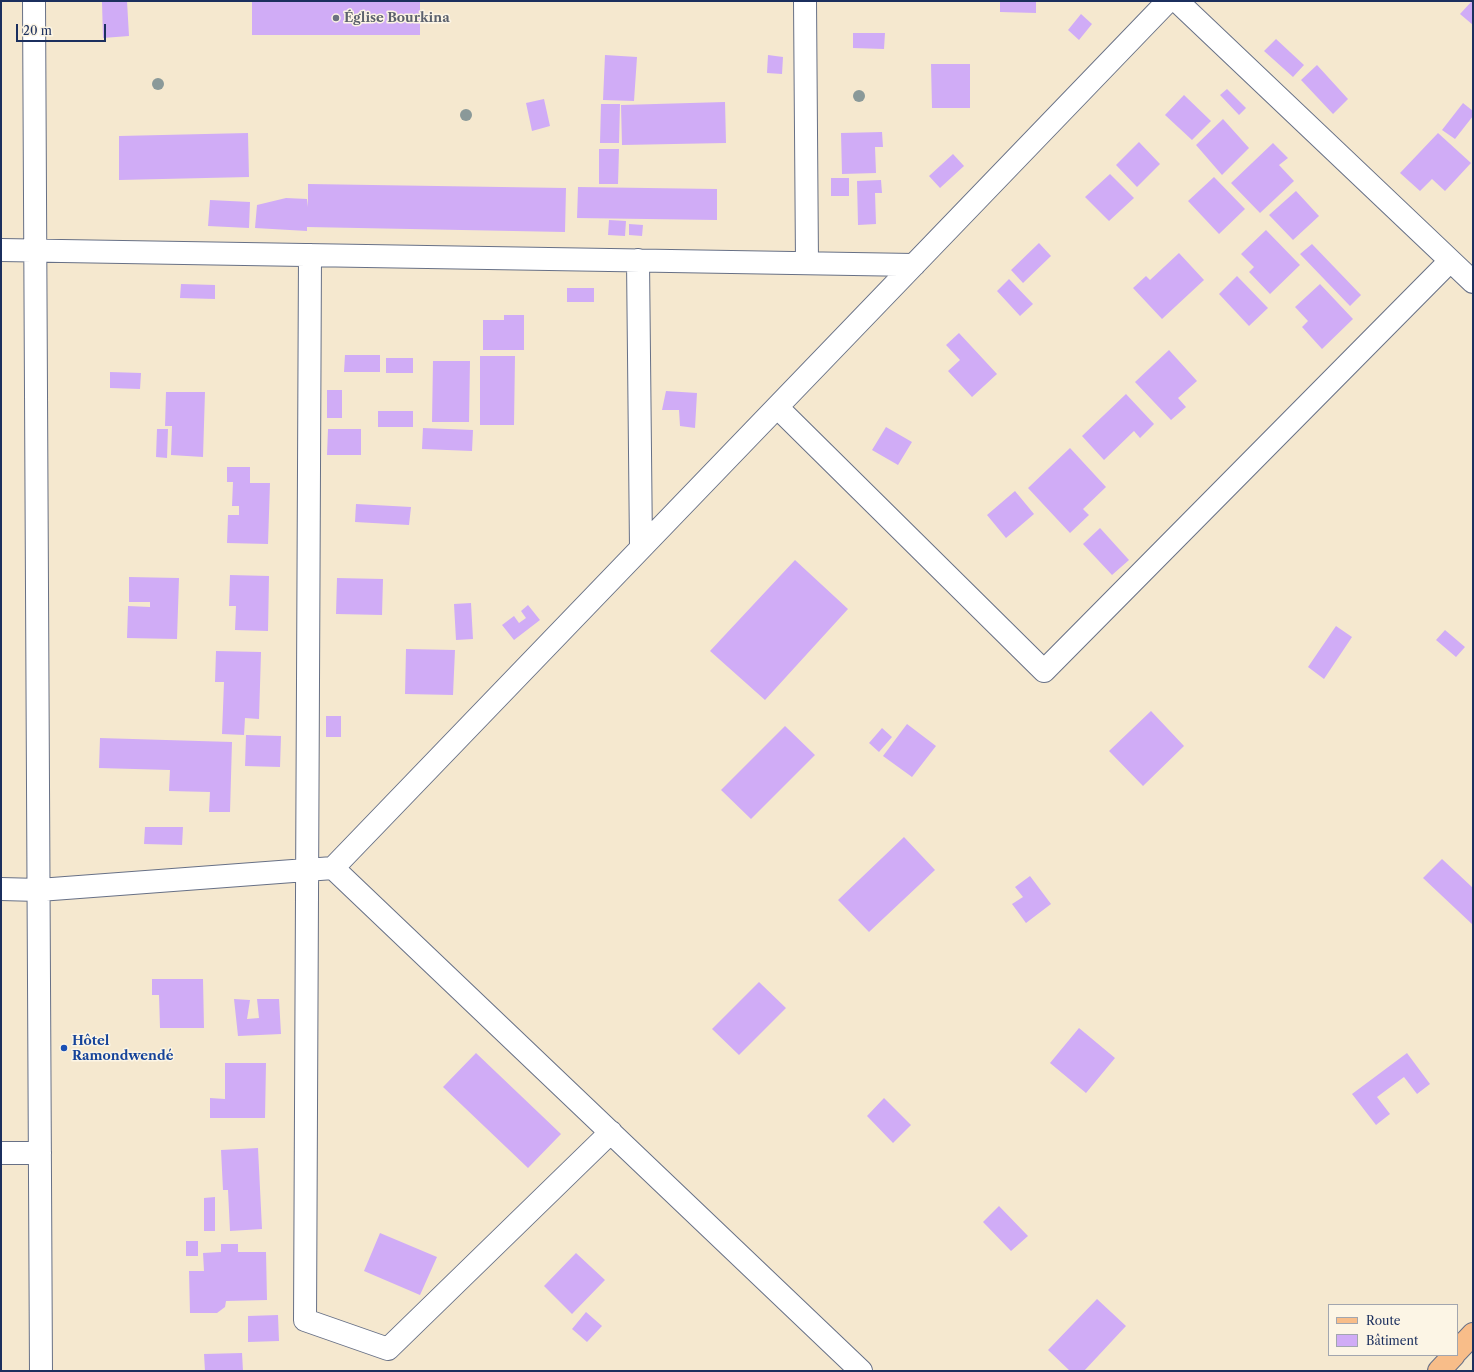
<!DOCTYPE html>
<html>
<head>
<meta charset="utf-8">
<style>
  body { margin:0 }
  #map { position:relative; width:1474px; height:1372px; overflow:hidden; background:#f5e8cf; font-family:"Libre Caslon Text",serif }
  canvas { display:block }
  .frame { position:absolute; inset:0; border:2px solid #1b2f5e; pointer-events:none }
  .legend { position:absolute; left:1328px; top:1304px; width:130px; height:52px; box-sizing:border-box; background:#fcf5e5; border:1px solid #a2a6af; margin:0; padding:5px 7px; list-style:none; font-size:12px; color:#1b2f5e }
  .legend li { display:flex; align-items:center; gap:8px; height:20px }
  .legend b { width:20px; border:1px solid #a2a6af }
  .scale { position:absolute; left:16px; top:24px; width:90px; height:18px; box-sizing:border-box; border:2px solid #1b2f5e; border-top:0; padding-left:5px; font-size:12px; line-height:14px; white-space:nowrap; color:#1b2f5e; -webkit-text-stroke:3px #fcf5e5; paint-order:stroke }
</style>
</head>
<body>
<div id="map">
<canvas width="1474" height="1372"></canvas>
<div class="frame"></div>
<ul class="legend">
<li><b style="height:5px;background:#f8bd89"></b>Route</li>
<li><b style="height:11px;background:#d0acf6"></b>Bâtiment</li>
</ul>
<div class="scale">20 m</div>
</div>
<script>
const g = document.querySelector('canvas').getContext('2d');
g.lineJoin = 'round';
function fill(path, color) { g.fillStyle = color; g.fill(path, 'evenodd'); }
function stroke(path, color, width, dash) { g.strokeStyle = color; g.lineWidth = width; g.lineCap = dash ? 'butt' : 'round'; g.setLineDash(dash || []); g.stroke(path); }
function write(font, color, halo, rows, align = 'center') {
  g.font = font + ' "Libre Caslon Text",serif'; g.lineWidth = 3; g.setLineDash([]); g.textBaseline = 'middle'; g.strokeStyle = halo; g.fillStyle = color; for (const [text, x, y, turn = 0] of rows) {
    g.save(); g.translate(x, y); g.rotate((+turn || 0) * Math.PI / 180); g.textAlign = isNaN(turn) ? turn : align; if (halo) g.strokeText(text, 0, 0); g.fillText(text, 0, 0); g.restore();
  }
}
const building = new Path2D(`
  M127 1 129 36 103 38 102 2Z
  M252 1H420V35H252Z
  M1000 1H1036V13L1000 12Z
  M1472 1H1473V25L1460 14Z
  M1081 14 1092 24 1079 40 1068 30Z
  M853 33H885L884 49 853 48Z
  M1276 39 1304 65 1293 77 1264 51Z
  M605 55 637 57 634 101 603 100Z
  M768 55 783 57 782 74 767 73Z
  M931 64H970V108H932Z
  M1317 65 1348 99 1333 114 1301 80Z
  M1227 89 1246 108 1239 115 1220 95Z
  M1184 95 1211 121 1192 140 1165 115Z
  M544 99 550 126 532 131 526 103Z
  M725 102 726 143 622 145 621 105Z
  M1463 103 1473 111V116L1455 139 1442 130Z
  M601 104H620L619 143H600Z
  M1223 119 1249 148 1222 175 1196 145Z
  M882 132 883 147H875L876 173 842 174 841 133Z
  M248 133 249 177 119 180V136Z
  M1438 133 1471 163 1445 191 1432 179 1420 191 1400 173Z
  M1139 142 1160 164 1137 187 1116 165Z
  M1273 143 1288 158 1279 165 1294 181 1260 213 1231 183Z
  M599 149H619L618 184H599Z
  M953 154 964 166 940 188 929 176Z
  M1110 174 1134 198 1109 221 1085 197Z
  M1214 177 1245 209 1219 234 1188 201Z
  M831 178H849V196H831Z
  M881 180 882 193H875L876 224 858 225 857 181Z
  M308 184 566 188 565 232 307 227V231L255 228 257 205 286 198 307 199 308 207Z
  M578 187 717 189V220L577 218Z
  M1296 191 1319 216 1293 240 1269 215Z
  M210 200 250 202 249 228 208 226Z
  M609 220 626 221 625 236 608 235Z
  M629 224 643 225 642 236 629 235Z
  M1266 230 1300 265 1270 294 1249 272 1254 267 1241 254Z
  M1039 243 1051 256 1023 283 1011 270Z
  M1312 244 1361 295 1350 306 1300 254Z
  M1179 253 1204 280 1162 319 1133 288 1146 276 1150 280Z
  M1237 276 1268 308 1249 326 1219 294Z
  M1009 279 1033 304 1020 316 997 291Z
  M181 284 215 285V299L180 298Z
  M1320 284 1353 319 1322 349 1302 327 1308 321 1295 307Z
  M567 288H594V302H567Z
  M504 315H524V350H483V320H504Z
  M959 333 997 374 972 397 948 371 960 360 946 345Z
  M1169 350 1197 381 1178 398 1186 407 1171 420 1135 382Z
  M345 355H380V372H344Z
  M480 356H515L514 425H480Z
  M386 358H413V373H386Z
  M433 361H470L469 422H432Z
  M110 372 141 373 140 389 110 388Z
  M327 390H342V418H327Z
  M666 391 697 393 695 428 680 426 679 410H662Z
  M166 392H205L203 457 171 455 172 426H165Z
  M1126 394 1154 424 1140 438 1134 431 1104 460 1082 436Z
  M378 411H413V427H378Z
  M886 427 912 442 898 465 872 450Z
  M423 428 473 430 472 451 422 449Z
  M157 429H168L167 458 156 457Z
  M328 429H361V455H327Z
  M1070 448 1106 487 1083 509 1089 515 1070 533 1028 488Z
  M227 467H250V483H270L268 544 227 543 228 515H239V506H232L233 482H227Z
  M1015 491 1034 514 1006 538 987 515Z
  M356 504 411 507 409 525 355 522Z
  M1100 528 1129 560 1112 575 1083 544Z
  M795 560 848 609 765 700 710 651Z
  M230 575 269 576 268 631 235 630 236 606H229Z
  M129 577 179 578 177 639 127 638 128 606 150 607V602H129Z
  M337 578 383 579 382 615 336 614Z
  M471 603 473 639 456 640 454 604Z
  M528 605 540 620 514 640 502 625 514 616 519 623 526 618 521 611Z
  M1336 626 1352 637 1324 679 1308 667Z
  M1445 630 1465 647 1456 657 1436 640Z
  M406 649 455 650 453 695 405 694Z
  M216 651 261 652 259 719 245 718 244 735 222 734 224 682H215Z
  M1151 711 1184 746 1143 786 1109 751Z
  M326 716H341V737H326Z
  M907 724 936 746 912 777 883 756Z
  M785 726 815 755 751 819 721 790Z
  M882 728 892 737 879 752 869 743Z
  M246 735 281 736 280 767 245 766Z
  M100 738 232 742 230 812H209L210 792 169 791 170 770 99 768Z
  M145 827H183L182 845 144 844Z
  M904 837 935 870 869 932 838 900Z
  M1442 859 1473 888V925L1423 878Z
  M1030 876 1051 904 1026 923 1012 904 1023 897 1015 887Z
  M152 979H203L204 1028H160L159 995H152Z
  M759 982 786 1008 739 1055 712 1029Z
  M234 999 250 1000 247 1019 259 1018 257 999H279L281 1034 238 1036Z
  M1079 1028 1115 1058 1086 1093 1050 1063Z
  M476 1053 561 1134 528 1168 443 1087Z
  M1407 1053 1430 1084 1417 1094 1404 1077 1377 1097 1390 1114 1376 1125 1352 1094Z
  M225 1063H266L265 1118H210V1098L225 1099Z
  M884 1098 911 1125 893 1143 867 1116Z
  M258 1148 262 1229 230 1231 228 1190H223L221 1150Z
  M215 1197V1231H204V1198Z
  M999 1206 1028 1236 1011 1251 983 1222Z
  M380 1233 437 1257 420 1295 364 1271Z
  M186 1241H198V1256H186Z
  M221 1244H238V1252H266L267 1300 226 1301 225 1307 217 1313H190L189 1271H204L203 1253 221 1252Z
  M576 1253 605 1280 572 1314 544 1286Z
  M1097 1299 1126 1326 1084 1371H1070L1048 1350Z
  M586 1312 602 1326 587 1342 572 1329Z
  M278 1315 279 1341 248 1342V1316Z
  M242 1353 243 1371H205L204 1354Z`);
const minor = new Path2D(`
  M34 1 41 1371
  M805 1 807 263
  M1177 1 1473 282
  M1 250 914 265
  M310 255 305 1320 388 1349 611 1132
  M638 260 641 548
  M777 407 1044 671 1450 261
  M333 868 1168 1
  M1 889 39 890 333 868 861 1371
  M1 1153H40`);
const major = new Path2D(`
  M1457 1351 1473 1334
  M1439 1371 1454 1355`);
const trees = [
  [158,84],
  [859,96],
  [466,115]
];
const markers = [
  [336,18,4,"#6b7280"],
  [64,1048,4,"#1a4fb4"]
];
const worshipNames = [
  ["Église Bourkina",344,18]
];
const transitNames = [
  ["Hôtel",72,1041],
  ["Ramondwendé",72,1056]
];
fill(building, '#d0acf6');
stroke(minor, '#677086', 24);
stroke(major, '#677086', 24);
stroke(minor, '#fff', 22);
stroke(major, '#f8bd89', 22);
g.fillStyle = '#8a9999';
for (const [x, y] of trees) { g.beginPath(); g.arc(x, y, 6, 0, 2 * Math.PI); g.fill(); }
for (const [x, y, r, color] of markers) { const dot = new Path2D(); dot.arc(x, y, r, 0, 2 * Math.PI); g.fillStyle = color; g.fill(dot); stroke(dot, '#fcf5e5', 1.5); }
write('bold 13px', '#5b616d', '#fcf5e5', worshipNames, 'left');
write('bold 13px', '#164399', '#fcf5e5', transitNames, 'left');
</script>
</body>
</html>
